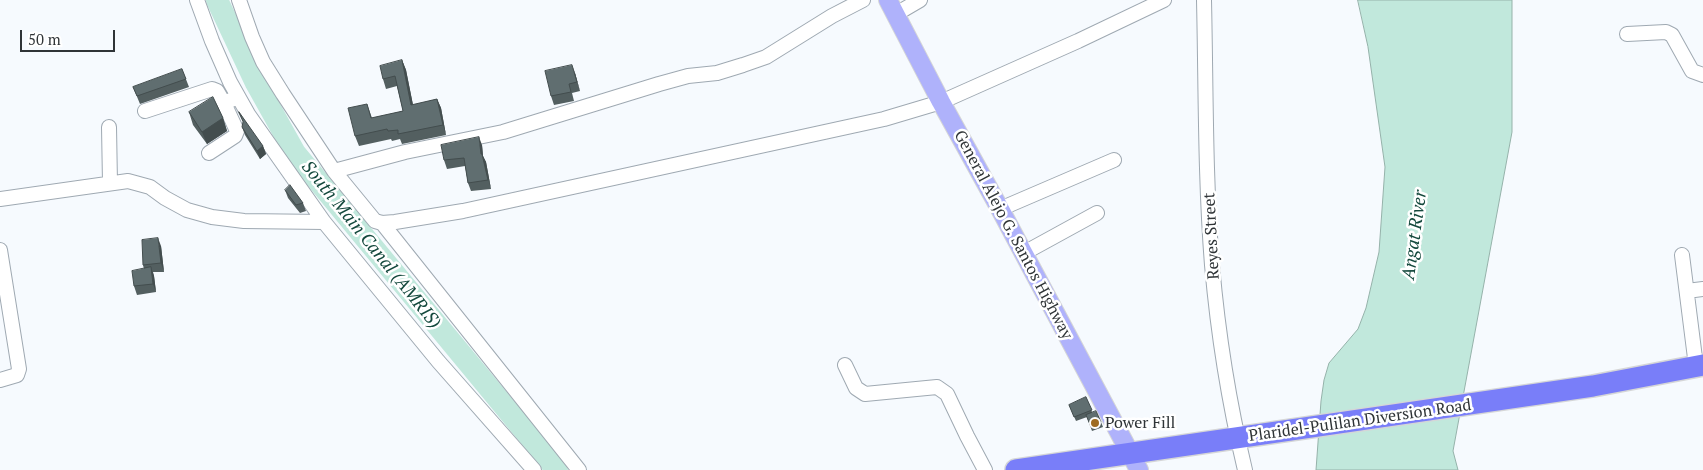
<!DOCTYPE html>
<html>
<head>
<meta charset="utf-8">
<style>
  body { margin:0 }
  #map { position:relative; width:1703px; height:470px; overflow:hidden; background:#f6fafe; font-family:"PT Serif",serif }
  canvas { display:block }
  .scale { position:absolute; left:20px; top:30px; width:95px; height:22px; box-sizing:border-box; border:2px solid #2f3437; border-top:0; padding-left:6px; font-size:15px; line-height:18px; white-space:nowrap; color:#2f3437; -webkit-text-stroke:4px #fff; paint-order:stroke }
</style>
</head>
<body>
<div id="map">
<canvas width="1703" height="470"></canvas>
<div class="scale">50 m</div>
</div>
<script>
const g = document.querySelector('canvas').getContext('2d');
g.lineJoin = 'round';
function fill(path, color) { g.fillStyle = color; g.fill(path, 'evenodd'); }
function stroke(path, color, width, dash) { g.strokeStyle = color; g.lineWidth = width; g.lineCap = dash ? 'butt' : 'round'; g.setLineDash(dash || []); g.stroke(path); }
function write(font, color, halo, rows, align = 'center') {
  g.font = font + ' "PT Serif",serif'; g.lineWidth = 5; g.setLineDash([]); g.textBaseline = 'middle'; g.strokeStyle = halo; g.fillStyle = color; for (const [text, x, y, turn = 0] of rows) {
    g.save(); g.translate(x, y); g.rotate((+turn || 0) * Math.PI / 180); g.textAlign = isNaN(turn) ? turn : align; if (halo) g.strokeText(text, 0, 0); g.fillText(text, 0, 0); g.restore();
  }
}
const water = new Path2D(`
  M1358 0H1512V132L1453 451 1458 470H1316L1321 401 1324 380 1329 363 1358 329 1366 308 1379 252 1385 167 1368 47Z`);
const river = new Path2D(`
  M217 0 256 83 295 153 557 470`);
const minor = new Path2D(`
  M197 0 212 41 230 82 248 114 324 222 438 361 534 470
  M239 0 252 37 263 62 283 94 334 171 375 221 382 223 395 222 463 211 884 119 941 102 1078 41 1164 0
  M1204 0C1206 88 1205 177 1212 265 1218 334 1229 403 1245 470
  M896 14 920 0
  M1627 34 1666 32 1672 35 1692 71 1703 75
  M145 111 212 89 217 91 224 103 238 97
  M109 127 110 183
  M209 153 235 136 237 131 224 103
  M334 171 405 152 503 132 659 84 688 76 717 73 743 65 766 57 832 16 863 0
  M0 199 128 181 150 187 165 198 187 210 212 217 244 221 324 222
  M1000 209 1114 160
  M382 223 579 470
  M0 250 19 369 17 375 0 380
  M1024 253 1097 213
  M1682 255 1696 366
  M1687 291 1703 289
  M845 365 856 388 865 394 937 387 947 394 967 436 985 470`);
const major = new Path2D(`
  M888 0 941 102 1000 209 1139 470`);
const highway = new Path2D(`
  M1016 470 1593 386 1703 365`);
const wall = new Path2D(`
  M402 60 406 70 413 105 437 99 441 108 446 135 402 144 400 139 392 141 391 139 359 146 355 136 367 104 372 118 403 111 397 86 386 89 383 79Z
  M182 69 189 87 140 104 133 87Z
  M575 73 580 91 572 93 574 101 554 105 551 96Z
  M189 112 223 118 227 131 207 144 193 125Z
  M242 127 263 146 266 154 260 159 245 135Z
  M482 145 483 156 486 162 491 189 471 191 468 183 465 166 447 169 444 160Z
  M285 190 303 203 306 211 300 213 288 198Z
  M161 246 164 272H153L154 276 156 292 137 295 134 286 144 269 143 265Z
  M1086 397 1092 412 1101 422 1103 427 1092 431 1087 417 1076 421 1069 405Z`);
const shadedWall = new Path2D(`
  M402 60 406 70 415 115 411 105Z
  M572 65 575 73 580 91 577 82Z
  M437 99 441 108 446 135 443 125Z
  M223 118 227 131 207 144 202 132Z
  M479 137 482 145 483 156 486 162 491 189 481 154Z
  M263 146 266 154 260 159 257 151Z
  M158 238 161 246 164 272 161 263Z
  M151 267 154 276 156 292 153 284Z`);
const building = new Path2D(`
  M402 60 411 105 437 99 443 125 398 134V130L388 131 387 129 355 136 348 108 367 104 371 118 403 111 395 76 383 79 380 66Z
  M572 65 577 82 569 84 571 92 551 96 545 71Z
  M182 69 186 79 137 96 133 87Z
  M213 97 223 118 202 132 189 112Z
  M239 112 263 146 257 151 242 127 243 122Z
  M479 137 481 154H482L488 180 468 183 464 158 444 160 441 145Z
  M290 185 303 203 296 205 285 190Z
  M158 238 161 263 143 265 142 240Z
  M151 267 153 284 134 286 132 271Z
  M1086 397 1092 410 1074 417 1069 405Z
  M1096 411 1101 422 1091 427 1086 415Z`);
const markers = [
  [1095,423,5,"#9e6b21"]
];
const streetNames = [
  ["General Alejo G. Santos Highway",1013,235,62],
  ["Reyes Street",1212,236,-93],
  ["Plaridel-Pulilan Diversion Road",1360,421,-8]
];
const poiNames = [
  ["Power Fill",1105,423]
];
const waterNames = [
  ["Angat River",1415,235,-82],
  ["South Main Canal (AMRIS)",371,245,51]
];
fill(water, '#c1e8dc');
stroke(water, '#95b2aa', 1);
stroke(river, '#c1e8dc', 22);
stroke(minor, '#9fa9b2', 16);
stroke(major, '#d5d6d7', 20);
stroke(highway, '#d5d6d7', 24);
stroke(minor, '#fff', 14);
stroke(major, '#afb2fb', 18);
stroke(highway, '#797ef9', 21);
fill(wall, '#535f60');
fill(shadedWall, '#434d4e');
fill(building, '#606e70');
stroke(building, '#434d4e', 1);
for (const [x, y, r, color] of markers) { const dot = new Path2D(); dot.arc(x, y, r, 0, 2 * Math.PI); g.fillStyle = color; g.fill(dot); stroke(dot, '#fff', 2); }
write('16px', '#2f3437', '#fff', streetNames);
write('16px', '#2f3437', '#fff', poiNames, 'left');
write('italic 18px', '#14493d', '#fff', waterNames);
</script>
</body>
</html>
